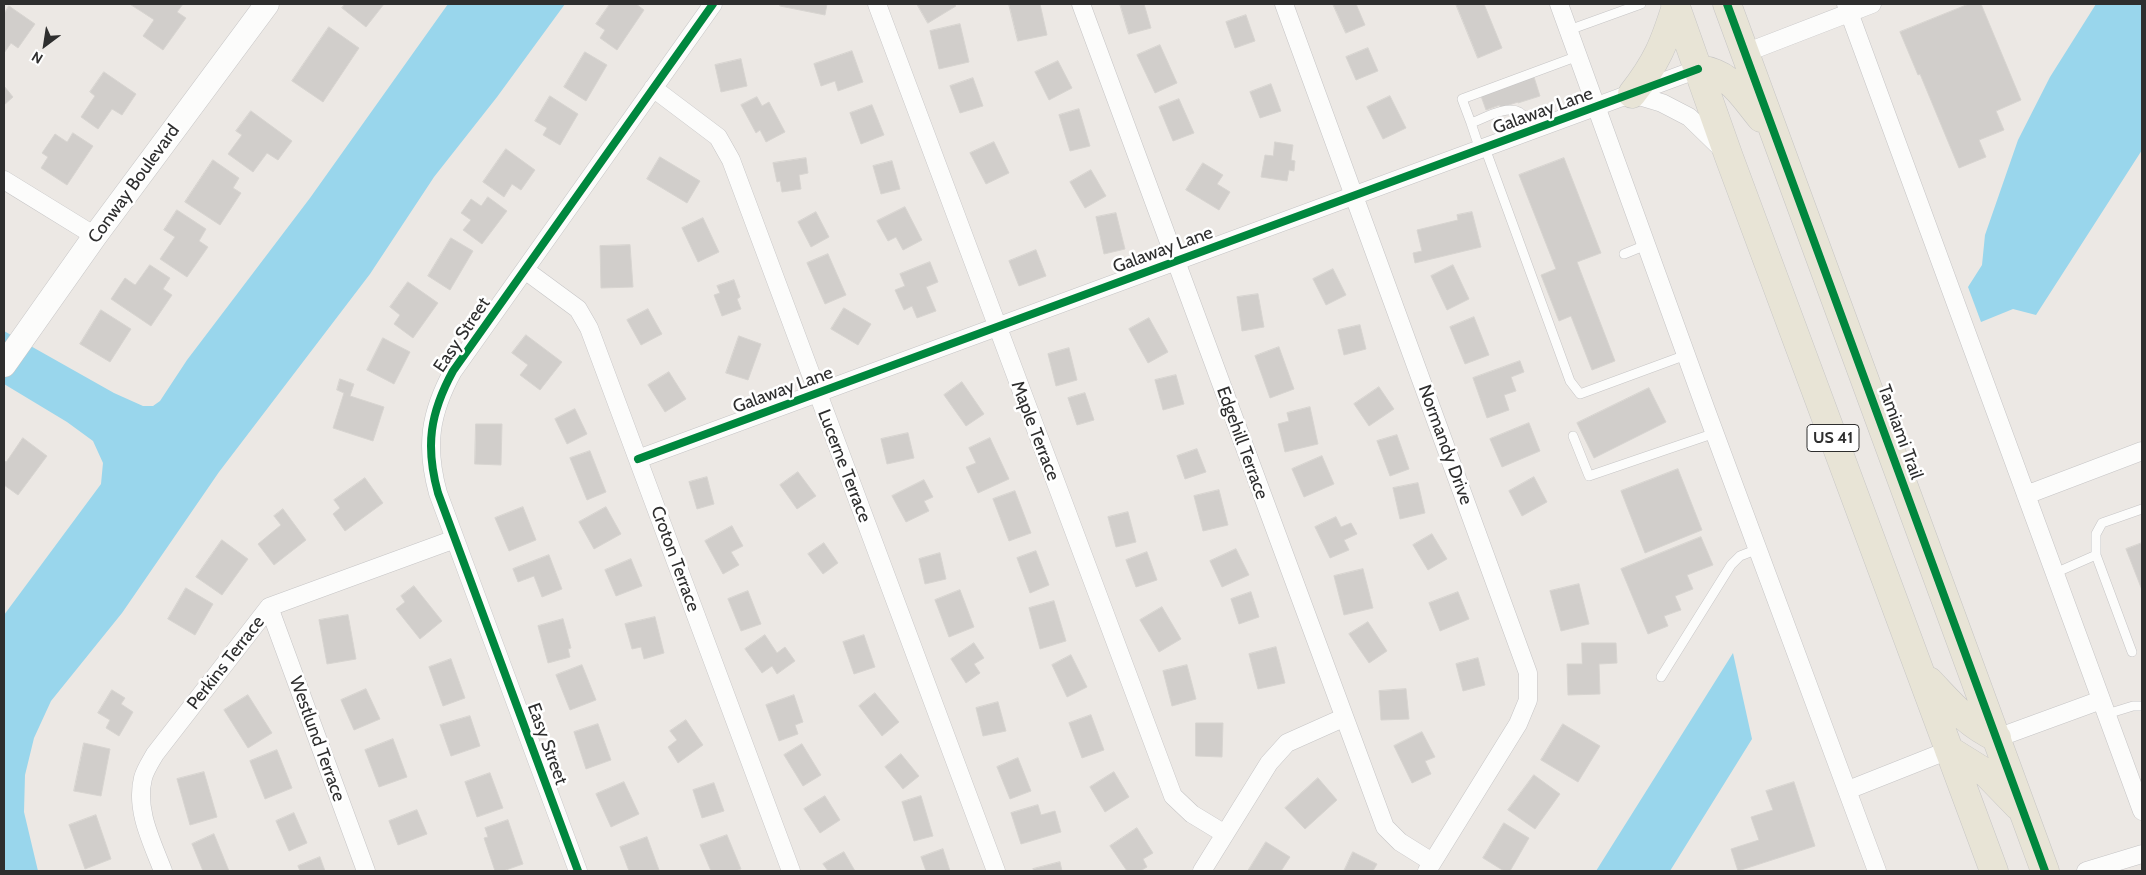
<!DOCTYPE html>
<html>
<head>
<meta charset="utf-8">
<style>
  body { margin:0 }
  #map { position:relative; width:2146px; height:875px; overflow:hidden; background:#ece8e4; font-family:Cabin,sans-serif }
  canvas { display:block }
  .frame { position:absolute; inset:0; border:5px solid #2e2e2e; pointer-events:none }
  .north { position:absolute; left:20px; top:20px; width:50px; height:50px; -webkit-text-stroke:4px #fff; paint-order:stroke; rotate:211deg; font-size:14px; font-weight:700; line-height:20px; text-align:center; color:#2e2e2e }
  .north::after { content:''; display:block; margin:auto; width:18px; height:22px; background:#2e2e2e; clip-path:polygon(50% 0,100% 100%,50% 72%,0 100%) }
</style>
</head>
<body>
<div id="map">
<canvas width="2146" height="875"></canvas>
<div class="frame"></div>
<div class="north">N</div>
</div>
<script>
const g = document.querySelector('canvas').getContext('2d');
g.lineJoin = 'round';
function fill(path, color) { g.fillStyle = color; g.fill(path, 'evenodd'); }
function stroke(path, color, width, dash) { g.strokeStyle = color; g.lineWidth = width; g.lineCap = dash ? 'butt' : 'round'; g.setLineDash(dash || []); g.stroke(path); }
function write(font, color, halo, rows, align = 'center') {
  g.font = font + ' Cabin,sans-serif'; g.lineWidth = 5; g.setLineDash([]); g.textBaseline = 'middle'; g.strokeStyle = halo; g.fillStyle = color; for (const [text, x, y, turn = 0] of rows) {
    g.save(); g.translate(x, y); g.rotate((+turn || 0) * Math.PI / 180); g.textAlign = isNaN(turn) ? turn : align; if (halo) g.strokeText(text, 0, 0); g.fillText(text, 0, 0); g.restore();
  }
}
const water = new Path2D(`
  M448 4H565L497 97 434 177 370 274 219 472 122 613 51 701 34 738 25 775 24 812 38 871H4V615L101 484 103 463 93 441 67 422 4 384V331L114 393 143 406H153L160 401 187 360 310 198Z
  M2096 4H2142V150L2036 315 2013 309 1981 322 1968 287 1982 265 1985 235 2018 140 2050 77Z
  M1733 653 1752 739 1670 871H1596Z`);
const building = new Path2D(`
  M130 4H183L177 12 186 18 163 50 143 36 154 20Z
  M345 4H384L366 27 342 8Z
  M610 4H636L644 10 617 50 600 38 605 30 596 24Z
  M781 4H827L825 15 780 6Z
  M917 4H954L956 6 928 23Z
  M1009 4H1040L1047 35 1018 41Z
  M1120 4H1144L1151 28 1129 34Z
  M1333 4H1356L1365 25 1346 33Z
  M1456 4H1484L1502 48 1478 58Z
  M1969 4H1981L2021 100 1996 111 2004 130 1979 140 1986 157 1959 168 1920 74 1918 75 1900 32Z
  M9 6 35 24 18 48 11 43 4 53V14Z
  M1246 15 1255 41 1235 48 1226 22Z
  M960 24 969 62 939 69 930 31Z
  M329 27 359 48 323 102 292 81Z
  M1160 45 1177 83 1155 93 1137 55Z
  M1368 48 1378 71 1356 80 1346 57Z
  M852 51 863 82 838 91 835 81 821 86 814 64Z
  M585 52 607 65 586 101 564 87Z
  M741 59 747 86 721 92 715 65Z
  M1058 61 1072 88 1049 100 1035 72Z
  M104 72 136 94 122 115 112 109 98 129 81 117 95 96 90 92Z
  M1533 74 1540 96 1518 103V102L1500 108V105L1486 110 1481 96Z
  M973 78 983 106 960 113 950 86Z
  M1271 84 1281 111 1260 118 1250 92Z
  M4 86 13 97 4 105Z
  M550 96 578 114 560 145 543 135 547 128 535 121Z
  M1390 96 1406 128 1383 139 1367 107Z
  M757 97 762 106 769 102 785 132 766 142 760 130 756 133 741 105Z
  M1179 99 1194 133 1173 141 1159 107Z
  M872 105 884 135 861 144 850 113Z
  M1079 109 1090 146 1070 151 1059 115Z
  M251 111 292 141 278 160 267 153 253 172 228 154 242 135 236 131Z
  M73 133 93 146 67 185 41 168 48 157 42 153 55 134 67 142Z
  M994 142 1009 173 986 184 970 153Z
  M1275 142 1293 145 1291 160 1295 161 1294 171 1289 170 1287 181 1261 177 1265 155 1273 156Z
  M506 149 535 170 521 190 512 184 504 197 483 182Z
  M660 157 700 181 687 203 647 179Z
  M806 158 808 173 799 175 801 189 782 192 780 181 777 182 773 163Z
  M1564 158 1601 253 1577 262 1615 361 1592 370 1571 316 1559 321 1541 275 1556 269 1519 175Z
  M213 160 239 178 233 188 241 193 220 225 185 202Z
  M892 161 900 189 881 194 873 166Z
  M1203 163 1223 175 1217 184 1230 192 1219 210 1186 190Z
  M1091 170 1106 196 1085 208 1070 182Z
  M488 197 507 211 482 244 463 230 471 220 461 213 471 199 481 206Z
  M905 207 922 240 903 250 896 237 888 241 877 221Z
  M177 210 206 229 199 241 208 247 187 277 160 259 175 237 164 230Z
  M816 212 829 237 811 247 798 222Z
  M1472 212 1481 247 1415 263 1413 253 1422 251 1417 230 1458 220 1457 215Z
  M1116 213 1125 249 1104 254 1096 217Z
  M703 218 719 252 698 262 682 228Z
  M451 238 473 251 450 290 428 276Z
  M630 245 633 287 601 288 600 246Z
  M1036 250 1046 276 1019 286 1009 261Z
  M828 254 846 295 825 304 807 263Z
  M930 262 938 282 926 287 936 311 917 318 912 306 904 310 895 290 905 286 900 274Z
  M150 265 170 278 163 289 172 295 151 326 111 299 125 278 135 285Z
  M1453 265 1469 299 1447 310 1431 276Z
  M1333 269 1346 295 1326 305 1313 279Z
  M734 280 740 297 737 299 741 309 722 316 714 295 720 293 717 286Z
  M408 282 438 303 413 338 394 324 400 315 390 307Z
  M1258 294 1264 327 1242 331 1237 297Z
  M844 308 871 324 858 345 831 329Z
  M648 309 662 334 641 345 627 320Z
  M101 310 131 329 110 362 80 344Z
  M1474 317 1489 355 1465 364 1450 327Z
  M1149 318 1168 352 1148 363 1129 329Z
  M1360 325 1366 349 1344 355 1338 330Z
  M526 335 562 362 540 390 520 375 528 365 512 353Z
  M739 336 761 344 748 380 726 373Z
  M383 338 410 352 394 384 367 370Z
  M1279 347 1294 389 1270 398 1255 356Z
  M1069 348 1077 380 1056 386 1048 354Z
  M1520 361 1524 372 1511 377 1516 391 1504 395 1509 410 1487 418 1473 378Z
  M669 372 686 399 665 412 648 385Z
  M1176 375 1184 404 1163 410 1155 380Z
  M340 379 354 384 350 396 384 407 373 441 333 428 344 393 337 390Z
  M962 382 984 414 966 426 944 395Z
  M1379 387 1394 409 1369 426 1354 404Z
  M1649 388 1666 422 1594 458 1577 423Z
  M1085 393 1094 420 1077 425 1068 398Z
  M1310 407 1318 444 1285 452 1278 424 1289 421 1287 413Z
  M575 409 587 434 567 444 555 419Z
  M1529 423 1540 451 1502 467 1490 439Z
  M476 424H502L501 465 475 464Z
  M908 433 914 458 887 464 881 439Z
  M1397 435 1409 469 1390 476 1377 441Z
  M23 438 47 456 18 495 4 485V460L6 462Z
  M990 438 1009 479 978 493 966 467 976 463 969 448Z
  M1197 449 1206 472 1185 479 1177 456Z
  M590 451 606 492 587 500 570 458Z
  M1322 456 1334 484 1304 497 1292 469Z
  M1678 469 1702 530 1645 553 1621 491Z
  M798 472 816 496 797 509 780 485Z
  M707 477 714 504 697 509 689 482Z
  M1534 477 1547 502 1522 516 1509 491Z
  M365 478 383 503 345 531 333 514 340 508 334 500Z
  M924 480 933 497 924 501 929 511 906 522 892 496Z
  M1418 483 1425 513 1400 519 1393 488Z
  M1219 490 1228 525 1203 531 1194 496Z
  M1015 491 1031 533 1009 541 993 499Z
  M523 507 536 540 509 551 495 518Z
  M606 507 621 534 594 549 579 522Z
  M283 509 306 540 274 565 258 544 281 525 274 516Z
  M1128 512 1136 542 1116 547 1108 517Z
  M1336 517 1341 527 1351 523 1357 534 1344 540 1349 550 1330 558 1315 527Z
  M732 526 743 546 731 552 739 565 723 574 705 541Z
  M1432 534 1447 559 1428 570 1413 545Z
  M1701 537 1713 565 1687 575 1693 589 1675 596 1681 610 1664 616 1668 626 1648 634 1621 569Z
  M222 540 248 559 222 595 196 577Z
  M824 543 838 563 823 574 808 554Z
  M2142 543V590L2126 549Z
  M1236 549 1249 575 1222 587 1210 561Z
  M1036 551 1049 585 1030 593 1017 558Z
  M1147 552 1157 580 1136 587 1126 560Z
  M940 553 946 579 925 584 919 559Z
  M549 555 562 589 542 597 534 576 518 582 513 569Z
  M631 559 642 586 616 596 605 570Z
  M1363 569 1373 608 1344 615 1334 576Z
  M1579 584 1589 624 1561 631 1550 591Z
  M414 586 442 621 420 639 396 609 405 602 401 596Z
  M186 588 213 604 195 635 168 619Z
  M960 590 974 627 949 637 935 600Z
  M748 591 761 624 741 631 728 599Z
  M1251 592 1259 617 1239 624 1231 599Z
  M1458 592 1469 619 1440 631 1429 603Z
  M1054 601 1066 641 1040 649 1029 608Z
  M1162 607 1181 639 1159 652 1140 620Z
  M348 615 356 659 327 664 319 620Z
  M655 617 664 653 644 659 641 647 632 649 625 624Z
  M563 619 571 648 568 649 570 657 548 663 538 626Z
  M1368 622 1387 651 1369 663 1349 634Z
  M765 635 777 653 785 647 795 661 777 674 772 666 762 673 745 649Z
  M864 635 875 667 854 674 843 642Z
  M974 643 984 658 974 664 980 673 966 683 951 659Z
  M1582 643H1616L1617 663 1599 664 1600 694 1568 695 1567 664H1582Z
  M1276 647 1285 683 1258 689 1249 654Z
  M1071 655 1087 687 1067 697 1052 665Z
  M1478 658 1485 685 1463 691 1456 664Z
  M451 659 465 698 443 706 429 667Z
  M582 665 596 700 570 710 556 675Z
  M1187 665 1196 699 1172 706 1163 671Z
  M366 689 380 719 354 730 341 700Z
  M1406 689 1409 719 1381 720 1379 691Z
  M112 690 125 698 121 704 133 712 119 736 106 728 110 720 98 713Z
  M875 693 899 722 882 736 859 706Z
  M248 695 272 733 248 748 224 710Z
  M794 695 803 722 795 725 798 734 779 741 766 705Z
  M998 702 1006 731 983 736 976 708Z
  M1091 715 1104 750 1082 758 1069 723Z
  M470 716 480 746 451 756 440 725Z
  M686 720 703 745 678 763 668 747 677 740 670 731Z
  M1196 723H1223L1222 757 1196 756Z
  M598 724 611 760 586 769 574 732Z
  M1563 724 1600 746 1578 782 1541 760Z
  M1422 732 1435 757 1425 761 1431 774 1412 783 1394 746Z
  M393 739 407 777 379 787 365 750Z
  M84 743 110 749 101 796 74 791Z
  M802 744 821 775 803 786 784 755Z
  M277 750 292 788 265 799 250 761Z
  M901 754 919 776 903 789 885 767Z
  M1018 758 1031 791 1010 799 997 767Z
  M204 772 217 817 190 825 177 779Z
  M1114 772 1129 797 1105 812 1090 787Z
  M490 773 503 808 477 817 465 782Z
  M1534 775 1560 794 1535 829 1508 810Z
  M1318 778 1337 800 1305 829 1285 808Z
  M624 782 639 814 611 827 596 794Z
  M1794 782 1815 846 1738 871 1731 849 1759 840 1751 817 1773 810 1766 791Z
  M714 783 724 811 702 818 693 790Z
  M825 796 840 820 820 833 804 809Z
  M921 796 933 836 914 841 902 802Z
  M1038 805 1041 815 1055 811 1061 832 1021 844 1011 813Z
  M417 810 427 834 398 845 389 821Z
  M294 813 307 843 289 851 276 821Z
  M96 815 111 859 85 869 69 825Z
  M508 820 523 864 503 871H495L484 838 488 837 485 828Z
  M1504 823 1529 838 1510 871H1504L1483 858Z
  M1137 828 1153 853 1143 859 1147 867 1140 871H1127L1110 846Z
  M214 834 229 871H203L192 844Z
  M727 835 741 869 736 871H711L700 845Z
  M647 837 659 870 629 871 620 847Z
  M1266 842 1290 857 1281 871H1248Z
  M943 849 950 871H926L921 857Z
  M844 852 855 871H828L823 864Z
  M1353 852 1377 864 1373 871H1344Z
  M320 857 325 871H300L298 866Z
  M1060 862 1062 871H1034L1033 869Z`);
const lane = new Path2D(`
  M1569 30 1641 4
  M1471 123 1462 99 1578 56
  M1485 148 1570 381 1580 394 1686 355
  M1480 150 1471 123C1483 119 1506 105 1519 112 1526 116 1530 123 1535 129
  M1624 254 1646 245
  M1573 436 1589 476 1715 433
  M2096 555 2132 652
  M2055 573 2096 555V534L2102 523 2142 509
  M1661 677 1731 565 1740 556 1758 549
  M2107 714 2133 706H2142`);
const street = new Path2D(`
  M877 4 1173 796 1192 814 1225 834
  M1081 4 1385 827 1400 842 1432 862
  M1284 4 1528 673V700L1518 724 1427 871
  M1559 4 1706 410 1877 871
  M1846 4 2142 811
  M1745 53 1872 4
  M653 88 718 137 731 160 996 871
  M1632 94 1662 103 1689 117 1723 150
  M4 180 95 236
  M525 270 578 309 589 328 791 871
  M638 459 1698 69
  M2026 495 2142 451
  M269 607 366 871
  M1997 738 2101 700
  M1848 790 1949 750
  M163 871C152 842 135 810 143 778 145 770 151 761 155 754L269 607 455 539
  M578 871 438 493C425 446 430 413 453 371L713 4
  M1202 871 1269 763 1287 743 1343 718
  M2086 871 2142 854`);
const secondary = new Path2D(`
  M4 365 95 236 267 4`);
const primary = new Path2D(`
  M1675 4 1729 157 1994 871
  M1727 4 2045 871
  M1698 69C1731 73 1741 94 1761 118
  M1632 94C1657 62 1664 44 1676 6
  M1929 681C1951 704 1967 724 1997 738
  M1949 750 1986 773 2018 806`);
const cycleway = new Path2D(`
  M1727 4 2045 871
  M638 459 1698 69
  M578 871 438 493C425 446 430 413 453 371L713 4`);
const shields = [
  [1833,438,52]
];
const shieldNames = [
  ["US 41",1833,438]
];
const streetNames = [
  ["Galaway Lane",1543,111,-20],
  ["Conway Boulevard",134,184,-54],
  ["Galaway Lane",1163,250,-20],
  ["Easy Street",462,335,-56],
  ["Galaway Lane",783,390,-20],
  ["Maple Terrace",1035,431,69],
  ["Tamiami Trail",1900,432,70],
  ["Edgehill Terrace",1242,443,70],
  ["Normandy Drive",1445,445,70],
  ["Lucerne Terrace",844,466,69],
  ["Croton Terrace",675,559,70],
  ["Perkins Terrace",226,663,-52],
  ["Westlund Terrace",317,739,70],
  ["Easy Street",547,744,70]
];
fill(water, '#99d6ec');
fill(building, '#d1cecb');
stroke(building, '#d7d4d0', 1);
stroke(lane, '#c5c4c5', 10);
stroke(street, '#c5c4c5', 19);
stroke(secondary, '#c5c4c5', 25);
stroke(primary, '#c6c5c4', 29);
stroke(lane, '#fcfcfb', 9);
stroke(street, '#fcfcfb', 18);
stroke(secondary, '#fcfcfb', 24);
stroke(primary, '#e8e4d6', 28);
stroke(cycleway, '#00873e', 8);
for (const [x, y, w] of shields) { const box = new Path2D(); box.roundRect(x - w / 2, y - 13.5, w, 27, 4); g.fillStyle = '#fff'; g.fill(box); stroke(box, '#2e2e2e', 1); }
write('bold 16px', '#2e2e2e', null, shieldNames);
write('18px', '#2e2e2e', '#fff', streetNames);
</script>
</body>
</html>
